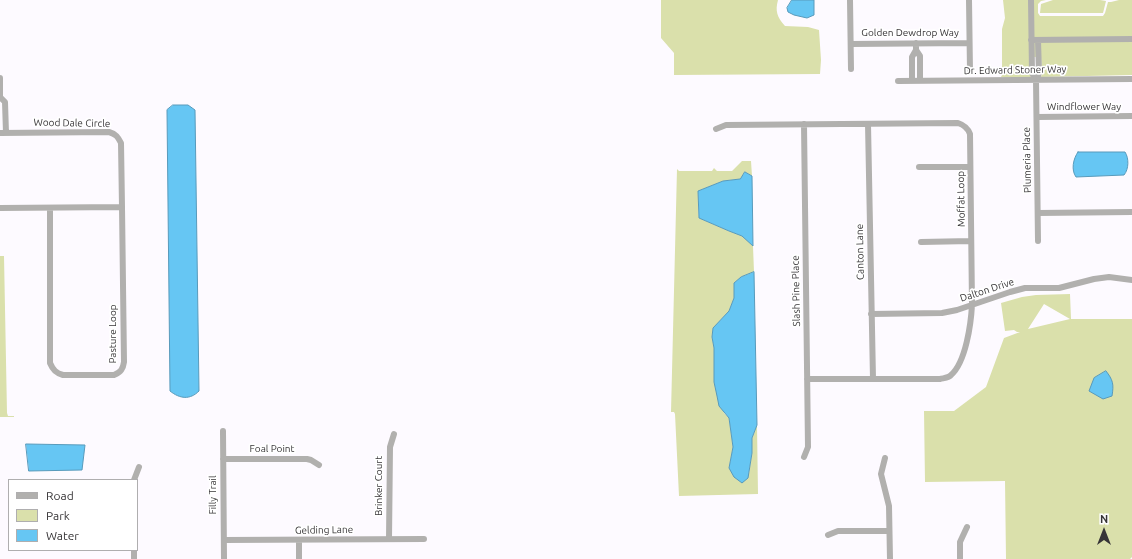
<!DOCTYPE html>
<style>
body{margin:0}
#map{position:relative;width:1132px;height:559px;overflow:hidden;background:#fdfaff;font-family:Ubuntu,sans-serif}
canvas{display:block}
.legend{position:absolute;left:8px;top:479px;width:130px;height:72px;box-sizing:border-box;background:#fff;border:1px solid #afaeaf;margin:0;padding:5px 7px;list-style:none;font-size:12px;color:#373537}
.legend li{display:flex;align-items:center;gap:8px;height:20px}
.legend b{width:20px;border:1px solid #afaeaf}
.north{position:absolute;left:1084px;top:511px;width:40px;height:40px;-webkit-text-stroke:3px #fff;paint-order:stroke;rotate:0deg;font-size:11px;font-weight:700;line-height:16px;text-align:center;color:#373537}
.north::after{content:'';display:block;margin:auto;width:14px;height:18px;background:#373537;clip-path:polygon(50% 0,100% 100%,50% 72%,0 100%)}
</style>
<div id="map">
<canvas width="1132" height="559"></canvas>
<ul class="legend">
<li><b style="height:5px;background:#b1b0ae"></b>Road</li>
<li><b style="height:11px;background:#dae0ab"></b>Park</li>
<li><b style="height:11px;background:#66c6f3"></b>Water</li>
</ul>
<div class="north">N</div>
</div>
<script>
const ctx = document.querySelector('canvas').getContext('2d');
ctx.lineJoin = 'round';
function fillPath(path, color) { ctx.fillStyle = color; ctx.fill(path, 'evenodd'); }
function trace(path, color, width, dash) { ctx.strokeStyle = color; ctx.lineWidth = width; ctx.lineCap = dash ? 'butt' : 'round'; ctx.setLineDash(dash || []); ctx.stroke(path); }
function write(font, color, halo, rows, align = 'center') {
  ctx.font = font + ' Ubuntu,sans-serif'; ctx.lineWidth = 3.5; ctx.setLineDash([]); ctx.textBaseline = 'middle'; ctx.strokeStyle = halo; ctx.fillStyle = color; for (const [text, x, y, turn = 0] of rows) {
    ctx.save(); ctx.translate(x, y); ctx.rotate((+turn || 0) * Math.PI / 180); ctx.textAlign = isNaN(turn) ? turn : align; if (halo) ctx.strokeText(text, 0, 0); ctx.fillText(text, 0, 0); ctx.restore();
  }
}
fillPath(new Path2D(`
 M661 0H778C775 11 777 17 785 26L808 27 819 30 821 60 820 74 674 75V53L661 38Z
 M1003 0H1046L1041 1 1038 4V13L1040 16H1103L1105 13 1108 2H1111L1119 0H1132V75L1041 77 1042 73 1041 57H1029V73L1031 77H994H1001L1002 75V29L1005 18Z
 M1053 0H1100L1106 1 1103 13H1040L1041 4Z
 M742 161H751L752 176 745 172 740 179 723 181 698 191V207L699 218 729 231 743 236 753 246 754 272 741 277 734 283V298L729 311 713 328 712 337 714 348V382L724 413 729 418 733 447 729 468 749 473 752 453V438L757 425 758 494 679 496 675 414 674 412H671L677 169 679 171H712L714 168 717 171H732Z
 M0 256H4L7 413 8 416H14V417H0Z
 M1070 294 1071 319H1132V557L1130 559H1006L1005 481 925 482 924 411H954L986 387 1004 338 1020 332H1017L1014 330 1005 331 1001 303 1022 297 1036 295ZM1044 304 1070 319 1028 329Z`), '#dae0ab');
const water = new Path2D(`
 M792 0H814V15L807 18 794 15 788 12 787 8Z
 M173 105H188L195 110 199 391C190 400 180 399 170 391L167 110Z
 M1078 152H1125C1129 158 1129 169 1124 175L1076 177C1071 170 1073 159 1078 152Z
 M745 172 752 176 753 246 742 236 729 231 699 218 698 191 723 181 740 179Z
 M754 272 757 425 752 438V453L748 478 742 483 734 477 729 468 733 447 729 418 719 406 717 396 714 382V348L712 337 713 328 729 311 734 298V283L741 277Z
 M1106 371C1113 380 1114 384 1112 396L1103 399 1089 391 1094 378Z
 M26 444 85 445 82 470 29 471Z`);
fillPath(water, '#66c6f3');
trace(water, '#589abb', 1);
trace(new Path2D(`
 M850 0 851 69
 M969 0 970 71
 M1031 0 1032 73 1036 80
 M1031 40 1132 39
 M851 44 969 43
 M916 50 920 56V81
 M0 78V97
 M898 81 1132 79
 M912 81V57L916 50V43
 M0 97 5 102 6 133
 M1037 117 1132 116
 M804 124 808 447 804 457
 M868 124 873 379
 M716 129 726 125 958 123C964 125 968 128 970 134L972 305C971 323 966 362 951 375 949 378 944 378 940 379H807
 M0 133 109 132C116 134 118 137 121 143L122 207 0 208
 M919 167H970
 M50 208V363C53 370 56 373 63 375H114C121 372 123 369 124 362L122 207
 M1038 213 1132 212
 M1038 241 1036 80 1039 73 1038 40
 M921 242 971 241
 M871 314 942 313 957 310 1010 292 1025 288H1059L1094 279 1109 277 1132 280
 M223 431 224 559
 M885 458 881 474 889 506 890 559
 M223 459H307L311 460 319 465
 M134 480 139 467
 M828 535 838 531H889
 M389 539 390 447 394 434
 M224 540 424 539
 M299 540V559
 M134 550V559
 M960 559V542L967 527`), '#b1b0ae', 6);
write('10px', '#373537', '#fff', [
 ["Golden Dewdrop Way",910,33],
 ["Dr. Edward Stoner Way",1015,70,-1],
 ["Windflower Way",1084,107],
 ["Wood Dale Circle",72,123,1],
 ["Plumeria Place",1027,160,-91],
 ["Moffat Loop",961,199,-91],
 ["Canton Lane",860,252,-91],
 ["Dalton Drive",987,290,-18],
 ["Slash Pine Place",796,291,-91],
 ["Pasture Loop",113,334,-90],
 ["Foal Point",272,449],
 ["Brinker Court",379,486,-90],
 ["Filly Trail",213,495,-90],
 ["Gelding Lane",324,530,-1]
]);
</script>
